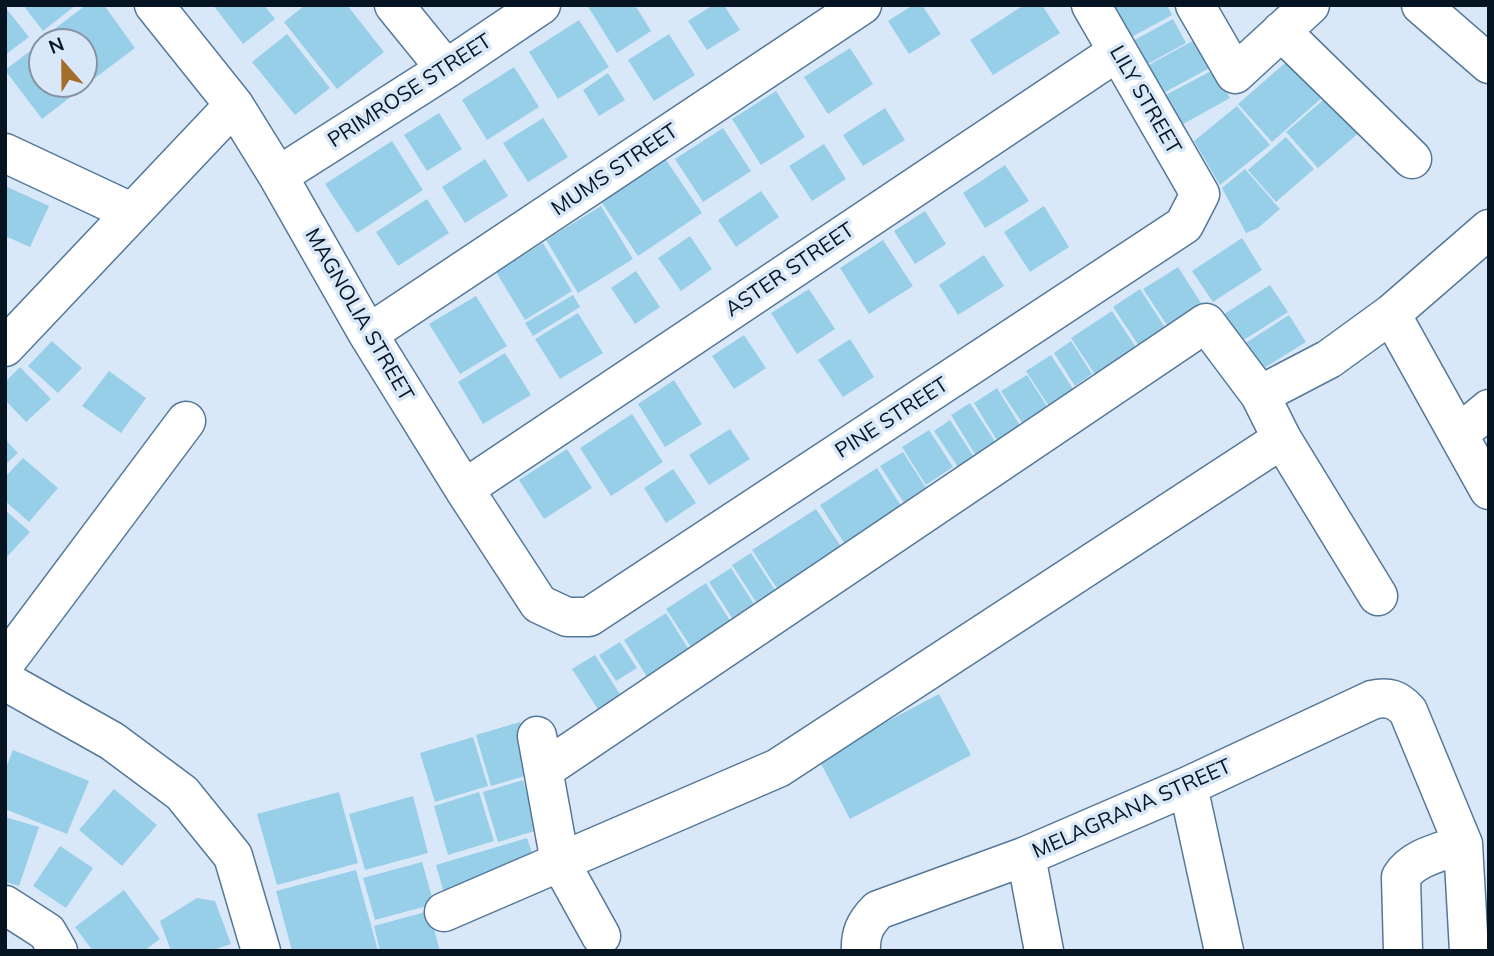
<!DOCTYPE html>
<style>
body{margin:0}
#map{position:relative;width:1494px;height:956px;overflow:hidden;background:#d9e8f8;font-family:Mulish,sans-serif}
canvas{display:block}
.frame{position:absolute;inset:0;border:7px solid #061421;pointer-events:none}
.north{position:absolute;left:28px;top:28px;width:70px;height:70px;box-sizing:border-box;background:#d9e8f8;border:2px solid #8593a2;border-radius:50%;rotate:339deg;font-size:19px;font-weight:700;line-height:28px;text-align:center;color:#061421}
.north::after{content:'';display:block;margin:auto;width:24px;height:32px;background:#a56d2a;clip-path:polygon(50% 0,100% 100%,50% 72%,0 100%)}
</style>
<div id="map">
<canvas width="1494" height="956"></canvas>
<div class="frame"></div>
<div class="north">N</div>
</div>
<script>
const ctx = document.querySelector('canvas').getContext('2d');
ctx.lineJoin = 'round';
function fillPath(path, color) { ctx.fillStyle = color; ctx.fill(path, 'evenodd'); }
function trace(path, color, width, dash) { ctx.strokeStyle = color; ctx.lineWidth = width; ctx.lineCap = dash ? 'butt' : 'round'; ctx.setLineDash(dash || []); ctx.stroke(path); }
function write(font, color, halo, rows, align = 'center') {
  ctx.font = font + ' Mulish,sans-serif'; ctx.lineWidth = 7; ctx.setLineDash([]); ctx.textBaseline = 'middle'; ctx.strokeStyle = halo; ctx.fillStyle = color; for (const [text, x, y, turn = 0] of rows) {
    ctx.save(); ctx.translate(x, y); ctx.rotate((+turn || 0) * Math.PI / 180); ctx.textAlign = isNaN(turn) ? turn : align; if (halo) ctx.strokeText(text, 0, 0); ctx.fillText(text, 0, 0); ctx.restore();
  }
}
fillPath(new Path2D(`
 M23 5H76L43 31Z
 M86 5H104L135 48 79 90 75 84H84V42H43L41 39Z
 M213 5H264L275 19 243 44Z
 M305 5H347L384 52 337 89 284 22Z
 M587 5H635L651 31 617 53Z
 M713 5H724L740 30 707 50 688 21Z
 M913 5H922L941 34 909 54 888 21Z
 M1024 5H1042L1060 33 993 75 970 40Z
 M1116 5H1167L1172 15 1126 40 1109 9Z
 M5 7 29 37 5 55Z
 M1173 19 1186 43 1144 66 1131 42Z
 M579 20 609 67 558 99 529 52Z
 M287 34 330 88 295 115 252 62Z
 M669 34 695 75 654 101 628 60Z
 M1198 38 1213 66 1160 95 1145 67Z
 M39 44 42 48V84H69L76 93 42 119 5 70Z
 M850 48 873 84 828 114 804 77Z
 M1292 57 1325 95 1272 142 1238 104Z
 M514 67 539 107 487 140 462 100Z
 M1215 69 1230 98 1176 128 1160 98Z
 M608 73 625 100 599 116 583 90Z
 M776 91 805 137 761 165 732 119Z
 M1329 95 1361 131 1318 168 1286 132Z
 M1237 106 1270 145 1220 185 1194 141Z
 M885 108 905 140 863 166 843 135Z
 M439 113 462 149 427 171 404 135Z
 M543 118 568 157 528 182 503 143Z
 M723 128 751 171 703 202 675 159Z
 M1286 137 1314 169 1276 202 1248 170Z
 M392 141 423 190 357 233 325 184Z
 M824 144 846 179 812 201 789 166Z
 M662 154 702 213 638 256 598 197Z
 M485 159 508 196 465 223 442 187Z
 M1005 165 1029 201 985 228 963 193Z
 M1245 169 1280 209 1258 228 1246 233 1222 188Z
 M5 186 49 206 30 247 5 236Z
 M761 191 779 217 736 247 718 220Z
 M427 199 449 233 398 266 376 232Z
 M601 206 633 259 578 293 546 240Z
 M1044 206 1069 247 1030 272 1004 232Z
 M925 211 946 244 915 264 894 231Z
 M690 236 712 269 681 291 658 258Z
 M1242 238 1262 270 1213 302 1192 271Z
 M883 240 913 286 869 314 840 268Z
 M543 243 572 291 525 320 496 272Z
 M984 255 1004 286 958 315 939 285Z
 M1178 267 1205 309 1171 331 1143 289Z
 M636 271 660 307 635 324 611 288Z
 M1270 285 1288 312 1239 343 1221 316Z
 M809 289 835 329 797 354 771 313Z
 M1140 289 1170 335 1143 352 1113 307Z
 M573 295 580 307 533 336 525 323Z
 M476 296 507 346 460 374 429 324Z
 M1112 311 1137 349 1096 376 1071 338Z
 M578 313 603 353 560 379 535 339Z
 M1289 315 1306 342 1261 370 1244 344Z
 M744 335 766 368 734 389 712 356Z
 M850 339 874 377 843 397 818 360Z
 M52 341 82 368 58 393 28 366Z
 M1071 341 1092 374 1075 386 1054 353Z
 M505 353 531 395 483 424 458 382Z
 M1051 355 1077 395 1052 411 1026 371Z
 M20 367 51 399 26 422 5 400V382Z
 M109 371 146 398 121 433 82 406Z
 M1027 375 1048 408 1023 424 1001 391Z
 M674 380 702 424 665 447 638 404Z
 M997 388 1024 432 1001 447 974 403Z
 M970 403 998 446 978 459 951 415Z
 M632 414 663 462 611 496 580 448Z
 M950 420 974 457 958 467 934 431Z
 M730 429 750 459 709 485 689 455Z
 M929 430 953 467 926 485 902 447Z
 M5 439 18 453 5 465Z
 M567 449 592 488 544 519 519 480Z
 M903 452 928 491 906 506 880 466Z
 M23 458 58 488 29 522 5 501V477Z
 M877 468 903 509 846 546 820 505Z
 M673 469 696 503 666 523 644 488Z
 M816 509 844 551 780 593 752 550Z
 M5 510 30 532 5 559Z
 M751 553 775 590 756 602 732 565Z
 M731 568 756 607 734 621 709 582Z
 M706 583 731 622 691 647 666 609Z
 M666 613 691 653 649 680 624 640Z
 M620 642 637 668 616 681 599 655Z
 M595 655 623 699 601 714 572 669Z
 M939 694 971 755 850 819 818 758Z
 M520 722 535 773 491 786 476 735Z
 M473 737 488 786 435 802 420 753Z
 M13 750 89 781 67 834 5 809V770Z
 M523 780 538 830 498 842 483 792Z
 M114 789 157 825 122 866 79 830Z
 M339 792 358 863 277 885 257 814Z
 M479 792 494 841 448 855 434 806Z
 M413 796 428 853 365 870 349 814Z
 M5 817 39 827 19 886 5 882Z
 M527 838 532 853 517 869 446 900 436 865Z
 M60 846 93 868 66 908 33 886Z
 M422 862 434 904 375 920 363 878Z
 M356 870 378 951H292L276 891Z
 M124 890 160 939 144 951H93L75 927Z
 M197 898 215 901 231 944 210 951H171L160 921Z
 M429 911 440 951H380L374 926Z`), '#98cfe8');
const minor = new Path2D(`
 M154 5 234 105 278 176 368 334 464 489 539 604 567 617H589L1184 225 1200 194 1091 5
 M394 5 446 69
 M1195 5 1235 74 1310 5
 M1421 5 1489 64
 M1281 31 1412 159
 M5 153 131 212
 M278 176 446 69 541 5
 M1391 314 1489 490
 M368 334 862 5
 M5 347 234 105
 M1260 395 1329 359 1391 314 1489 229
 M1459 434 1489 409
 M464 489 1117 52
 M5 663 186 421
 M5 681 112 741 182 793 233 856 261 951
 M537 736 560 862 601 936
 M545 769 1206 323 1260 395 1282 439 1378 596
 M1188 786 1224 951
 M1026 856 1044 951
 M5 905 47 932 58 951
 M444 912 778 768 1282 439
 M861 951C860 934 865 923 878 910L1026 856 1188 786 1372 700C1388 696 1397 699 1408 711L1463 844 1469 951
 M1403 951 1401 877C1413 857 1442 852 1463 844`);
trace(minor, '#54789a', 41);
trace(minor, '#fff', 38);
write('21px', '#061421', '#d9e8f8', [
 ["PRIMROSE STREET",410,91,-33],
 ["LILY STREET",1145,100,60],
 ["MUMS STREET",615,170,-34],
 ["ASTER STREET",790,270,-34],
 ["MAGNOLIA STREET",359,315,60],
 ["PINE STREET",892,418,-33],
 ["MELAGRANA STREET",1132,809,-24]
]);
</script>
